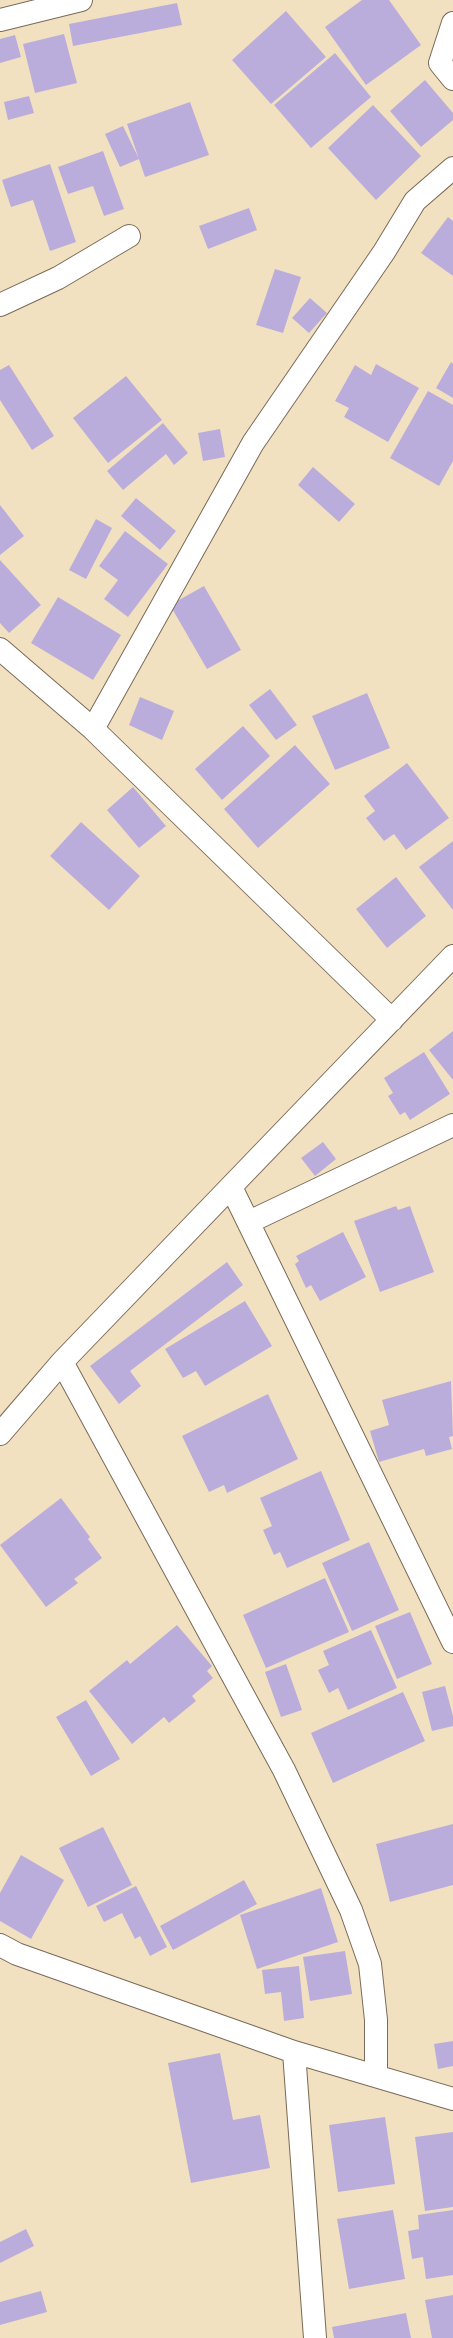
<!DOCTYPE html>
<style>
body{margin:0}
canvas{display:block;background:#f1e1c1}
</style>
<canvas width="453" height="2338"></canvas>
<script>
const ctx = document.querySelector('canvas').getContext('2d');
ctx.lineJoin = 'round';
function fillPath(path, color) { ctx.fillStyle = color; ctx.fill(path, 'evenodd'); }
function trace(path, color, width, dash) { ctx.strokeStyle = color; ctx.lineWidth = width; ctx.lineCap = dash ? 'butt' : 'round'; ctx.setLineDash(dash || []); ctx.stroke(path); }
fillPath(new Path2D(`
 M362 0H389L421 45 366 85 325 27Z
 M177 3 182 25 73 46 69 24Z
 M286 11 326 57 271 104 232 60Z
 M64 34 77 83 35 93 23 44Z
 M15 35 21 57 0 63V39Z
 M335 53 371 97 311 148 274 105Z
 M425 80 453 113V120L421 147 390 111Z
 M29 96 34 113 8 120 4 102Z
 M190 102 209 155 145 177 127 124Z
 M373 105 421 156 376 200 328 148Z
 M123 126 139 159 120 167 105 134Z
 M103 151 124 209 104 216 93 186 68 194 58 167Z
 M50 164 76 242 50 251 33 200 11 207 2 180Z
 M249 208 257 230 208 249 199 226Z
 M448 217 453 221V276L421 253Z
 M275 269 301 277 283 333 256 325Z
 M310 298 327 313 309 333 292 318Z
 M451 362 453 364V398L436 388Z
 M376 364 419 388 388 442 344 417 349 408 335 401 355 365 371 375Z
 M9 365 54 436 32 450 0 400V370Z
 M126 376 162 420 108 463 73 418Z
 M428 391 453 405V461L439 486 390 458Z
 M163 423 188 453 174 465 166 454 123 490 107 471Z
 M220 429 225 457 203 461 198 433Z
 M313 467 355 504 339 522 298 485Z
 M136 498 176 531 160 550 121 516Z
 M0 505 24 536 0 555Z
 M96 519 112 528 86 579 69 570Z
 M125 531 168 564 128 617 104 599 118 580 99 566Z
 M0 560 41 605 9 633 0 623Z
 M204 586 241 650 207 669 170 605Z
 M58 597 121 635 93 680 31 643Z
 M270 689 297 725 276 740 249 705Z
 M367 693 390 748 335 770 312 716Z
 M140 697 174 711 162 740 129 725Z
 M243 726 270 756 222 800 195 769Z
 M295 745 330 784 258 848 224 809Z
 M407 763 449 818 406 850 394 834 384 841 366 818 375 811 364 796Z
 M133 787 166 826 139 848 107 810Z
 M81 822 140 876 109 910 50 856Z
 M453 841V910L419 867Z
 M396 877 426 916 387 948 356 909Z
 M453 1031V1080L429 1050Z
 M424 1052 450 1094 410 1120 405 1112 400 1115 388 1096 393 1093 384 1078Z
 M323 1142 336 1159 315 1176 301 1158Z
 M396 1206 398 1210 410 1206 434 1272 380 1292 354 1221Z
 M343 1232 366 1277 320 1301 311 1285 306 1288 295 1264 299 1261 296 1256Z
 M227 1262 243 1285 130 1371 141 1386 119 1404 90 1366Z
 M245 1301 272 1346 205 1386 196 1371 183 1378 165 1349Z
 M451 1381 453 1436 449 1437 452 1449 426 1456 424 1449 379 1462 370 1431 389 1425 382 1400Z
 M268 1394 298 1459 227 1493 224 1485 209 1492 182 1436Z
 M321 1471 350 1540 287 1568 280 1552 274 1555 263 1530 272 1526 260 1498Z
 M61 1498 90 1537 88 1539 102 1558 74 1579 78 1583 46 1607 0 1545Z
 M369 1542 399 1610 352 1631 322 1563Z
 M325 1578 349 1632 266 1668 243 1615Z
 M410 1612 432 1664 397 1679 375 1626Z
 M177 1625 212 1666 207 1671 213 1678 192 1696 196 1701 169 1723 164 1717 132 1744 89 1691 127 1660 130 1664Z
 M371 1630 397 1688 348 1710 338 1688 329 1693 318 1670 329 1665 323 1651Z
 M286 1664 302 1710 281 1717 265 1672Z
 M445 1686 453 1716V1726L432 1731 422 1692Z
 M403 1692 425 1741 333 1783 311 1733Z
 M86 1700 120 1759 91 1776 56 1717Z
 M453 1824V1885L390 1902 376 1844Z
 M103 1827 132 1885 88 1907 59 1848Z
 M21 1855 64 1880 31 1939 0 1921V1893Z
 M244 1880 257 1904 173 1950 160 1926Z
 M136 1886 167 1947 150 1956 140 1936 135 1939 122 1913 104 1922 96 1906Z
 M321 1888 338 1942 257 1969 240 1915Z
 M345 1951 352 1994 310 2001 303 1957Z
 M299 1966 304 2018 284 2021 281 1992 265 1994 262 1970Z
 M453 2041V2066L438 2069 434 2044Z
 M220 2053 233 2120 260 2115 270 2168 191 2183 168 2063Z
 M385 2117 395 2184 338 2192 329 2125Z
 M453 2132V2207L425 2211 415 2137Z
 M393 2210 405 2279 349 2289 337 2219Z
 M453 2210V2275L426 2279 423 2257 412 2259 408 2231 419 2229 418 2215Z
 M26 2229 34 2246 0 2263V2242Z
 M41 2291 47 2312 0 2325V2302Z
 M453 2295V2338H432L425 2300Z
 M406 2313 411 2338H334L332 2327Z`), '#bbaddb');
const minor = new Path2D(`
 M0 20 81 0
 M453 23 440 63 453 79
 M0 305 58 278 129 236
 M0 649 93 729 392 1020
 M93 729 253 443 384 252 415 201 453 168
 M231 1187 453 1642
 M249 1222 453 1125
 M62 1362 284 1770 351 1910 370 1964 376 2020V2076
 M0 1434 62 1362 453 956
 M0 1945 17 1954 294 2052 453 2099
 M294 2052 315 2338`);
trace(minor, '#7b6a57', 24);
trace(minor, '#fff', 22);
</script>
